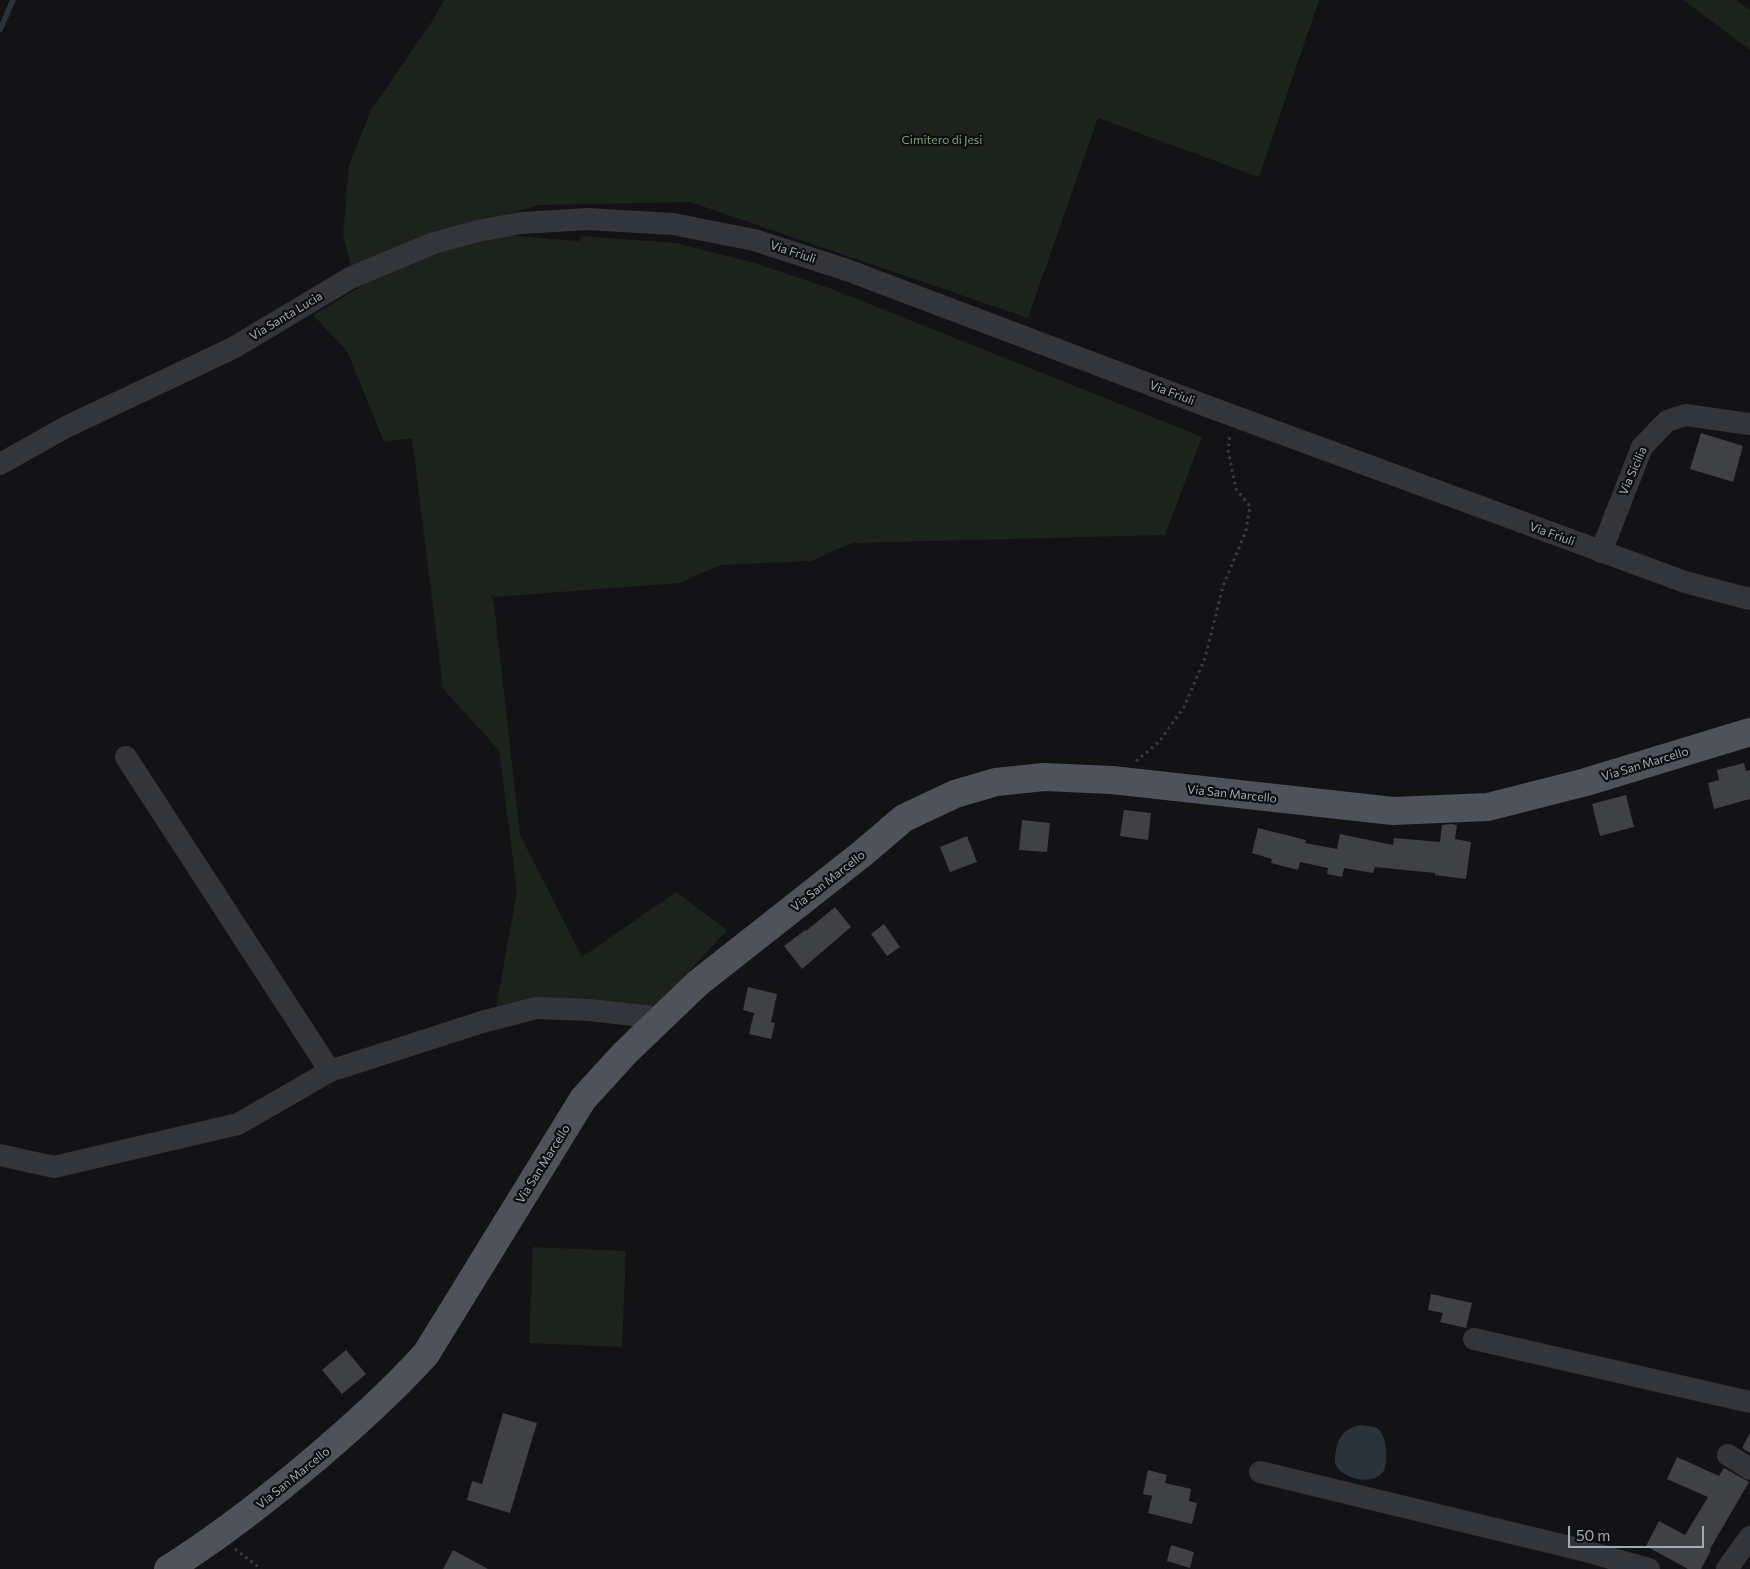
<!DOCTYPE html>
<style>
body{margin:0}
#map{position:relative;width:1750px;height:1569px;overflow:hidden;background:#131315;font-family:Commissioner,sans-serif}
canvas{display:block}
.scale{position:absolute;left:1568px;top:1526px;width:136px;height:22px;box-sizing:border-box;border:2px solid #a4abb6;border-top:0;padding-left:6px;font-size:15px;line-height:18px;white-space:nowrap;color:#a4abb6;-webkit-text-stroke:4px #0e0e10;paint-order:stroke}
</style>
<div id="map">
<canvas width="1750" height="1569"></canvas>
<div class="scale">50 m</div>
</div>
<script>
const ctx = document.querySelector('canvas').getContext('2d');
ctx.lineJoin = 'round';
function fillPath(path, color) { ctx.fillStyle = color; ctx.fill(path, 'evenodd'); }
function trace(path, color, width, dash) { ctx.strokeStyle = color; ctx.lineWidth = width; ctx.lineCap = dash ? 'butt' : 'round'; ctx.setLineDash(dash || []); ctx.stroke(path); }
function write(font, color, halo, rows, align = 'center') {
  ctx.font = font + ' Commissioner,sans-serif'; ctx.lineWidth = 4.5; ctx.setLineDash([]); ctx.textBaseline = 'middle'; ctx.strokeStyle = halo; ctx.fillStyle = color; for (const [text, x, y, turn = 0] of rows) {
    ctx.save(); ctx.translate(x, y); ctx.rotate((+turn || 0) * Math.PI / 180); ctx.textAlign = isNaN(turn) ? turn : align; if (halo) ctx.strokeText(text, 0, 0); ctx.fillText(text, 0, 0); ctx.restore();
  }
}
fillPath(new Path2D(`
 M444 0H1319L1259 177 1098 118 1028 318 690 202 538 205 436 237 352 272 343 234 349 165 371 110 433 20Z
 M1683 0H1736L1750 10V50Z
 M502 235 579 241 581 236 676 243 758 264 829 288 1202 437 1165 535 852 543 811 561 720 565 680 583 494 597 491 594 494 604 520 835 582 957 676 892 727 930 652 1012 496 1008 517 891 499 750 443 689 412 438 384 442 347 351 313 315 400 263Z
 M533 1247 626 1251 622 1347 529 1343Z`), '#1b231c');
fillPath(new Path2D(`
 M1362 1425C1366 1426 1373 1426 1377 1428 1387 1434 1389 1463 1383 1472 1374 1484 1353 1480 1343 1473 1340 1471 1337 1467 1335 1464 1335 1444 1339 1428 1362 1425Z`), '#293339');
trace(new Path2D(`
 M0 30 13 0`), '#293339', 5.5);
fillPath(new Path2D(`
 M1701 433 1743 446 1733 482 1690 469Z
 M1744 763 1746 771 1750 770V799L1714 809 1708 783 1719 780 1717 770Z
 M1626 795 1634 827 1600 836 1592 804Z
 M1124 810 1151 813 1148 840 1120 836Z
 M1022 820 1050 823 1047 852 1019 850Z
 M1451 824 1457 825 1455 839 1471 842 1466 879 1435 875V873L1375 867 1373 873 1344 868 1342 877 1327 874 1328 868 1300 862 1298 870 1271 863 1272 859 1252 853 1258 828 1306 840 1305 843 1337 849 1340 834 1393 845 1394 838 1440 842 1442 825Z
 M967 836 977 862 950 872 940 847Z
 M835 907 851 927 802 969 784 946 805 930 806 931Z
 M884 924 900 947 887 956 871 934Z
 M748 987 777 994 771 1022 775 1023 771 1039 749 1034 754 1013 743 1010Z
 M1431 1294 1472 1303 1466 1328 1440 1322 1443 1313 1428 1310Z
 M346 1350 366 1374 342 1394 322 1370Z
 M503 1413 537 1423 510 1513 467 1500 472 1481 482 1484Z
 M1750 1433V1453L1742 1448Z
 M1677 1457 1719 1476 1724 1468 1749 1482 1710 1549 1711 1550 1701 1569H1688L1646 1546 1659 1521 1685 1535 1708 1497 1667 1479Z
 M1148 1470 1167 1475 1165 1483 1191 1489 1189 1501 1197 1503 1192 1524 1148 1513 1152 1496 1143 1494Z
 M1171 1545 1194 1552 1190 1568 1167 1561Z
 M453 1550 488 1569H443Z`), '#3f4145');
trace(new Path2D(`
 M1136 761 1159 742 1184 707 1205 658 1223 586 1246 531 1250 506 1236 489 1228 450 1230 434
 M235 1549 261 1569`), '#3a3c41', 3, [2.5, 4]);
trace(new Path2D(`
 M0 464 66 427 233 348 350 278 434 243 478 231 521 223 588 219 673 224 754 240 847 270 1212 408 1685 582 1750 599
 M1601 552 1642 447 1667 421 1686 415 1750 424
 M126 757 330 1071 482 1022 536 1008 589 1010 660 1018
 M0 1155 54 1167 238 1124 330 1071
 M1474 1339 1750 1402
 M1728 1455 1750 1469
 M1260 1472 1582 1550 1649 1569
 M1727 1569 1750 1537`), '#34353a', 22);
trace(new Path2D(`
 M168 1569C214 1540 256 1508 297 1474 343 1436 386 1398 426 1354L583 1099 625 1053 698 983 863 853 904 818 955 794 996 782 1044 777 1112 780 1393 811 1488 807 1586 782 1750 732`), '#505259', 28);
write('12px', '#7aa27a', '#0e0e10', [
 ["Cimitero di Jesi",942,140]
]);
write('12px', '#a4abb6', '#0e0e10', [
 ["Via Friuli",793,252,18],
 ["Via Santa Lucia",286,316,-31],
 ["Via Friuli",1172,393,21],
 ["Via Sicilia",1633,471,-66],
 ["Via Friuli",1552,534,20],
 ["Via San Marcello",1645,764,-17],
 ["Via San Marcello",1232,794,6],
 ["Via San Marcello",828,881,-38],
 ["Via San Marcello",543,1164,-58],
 ["Via San Marcello",293,1478,-39]
]);
</script>
